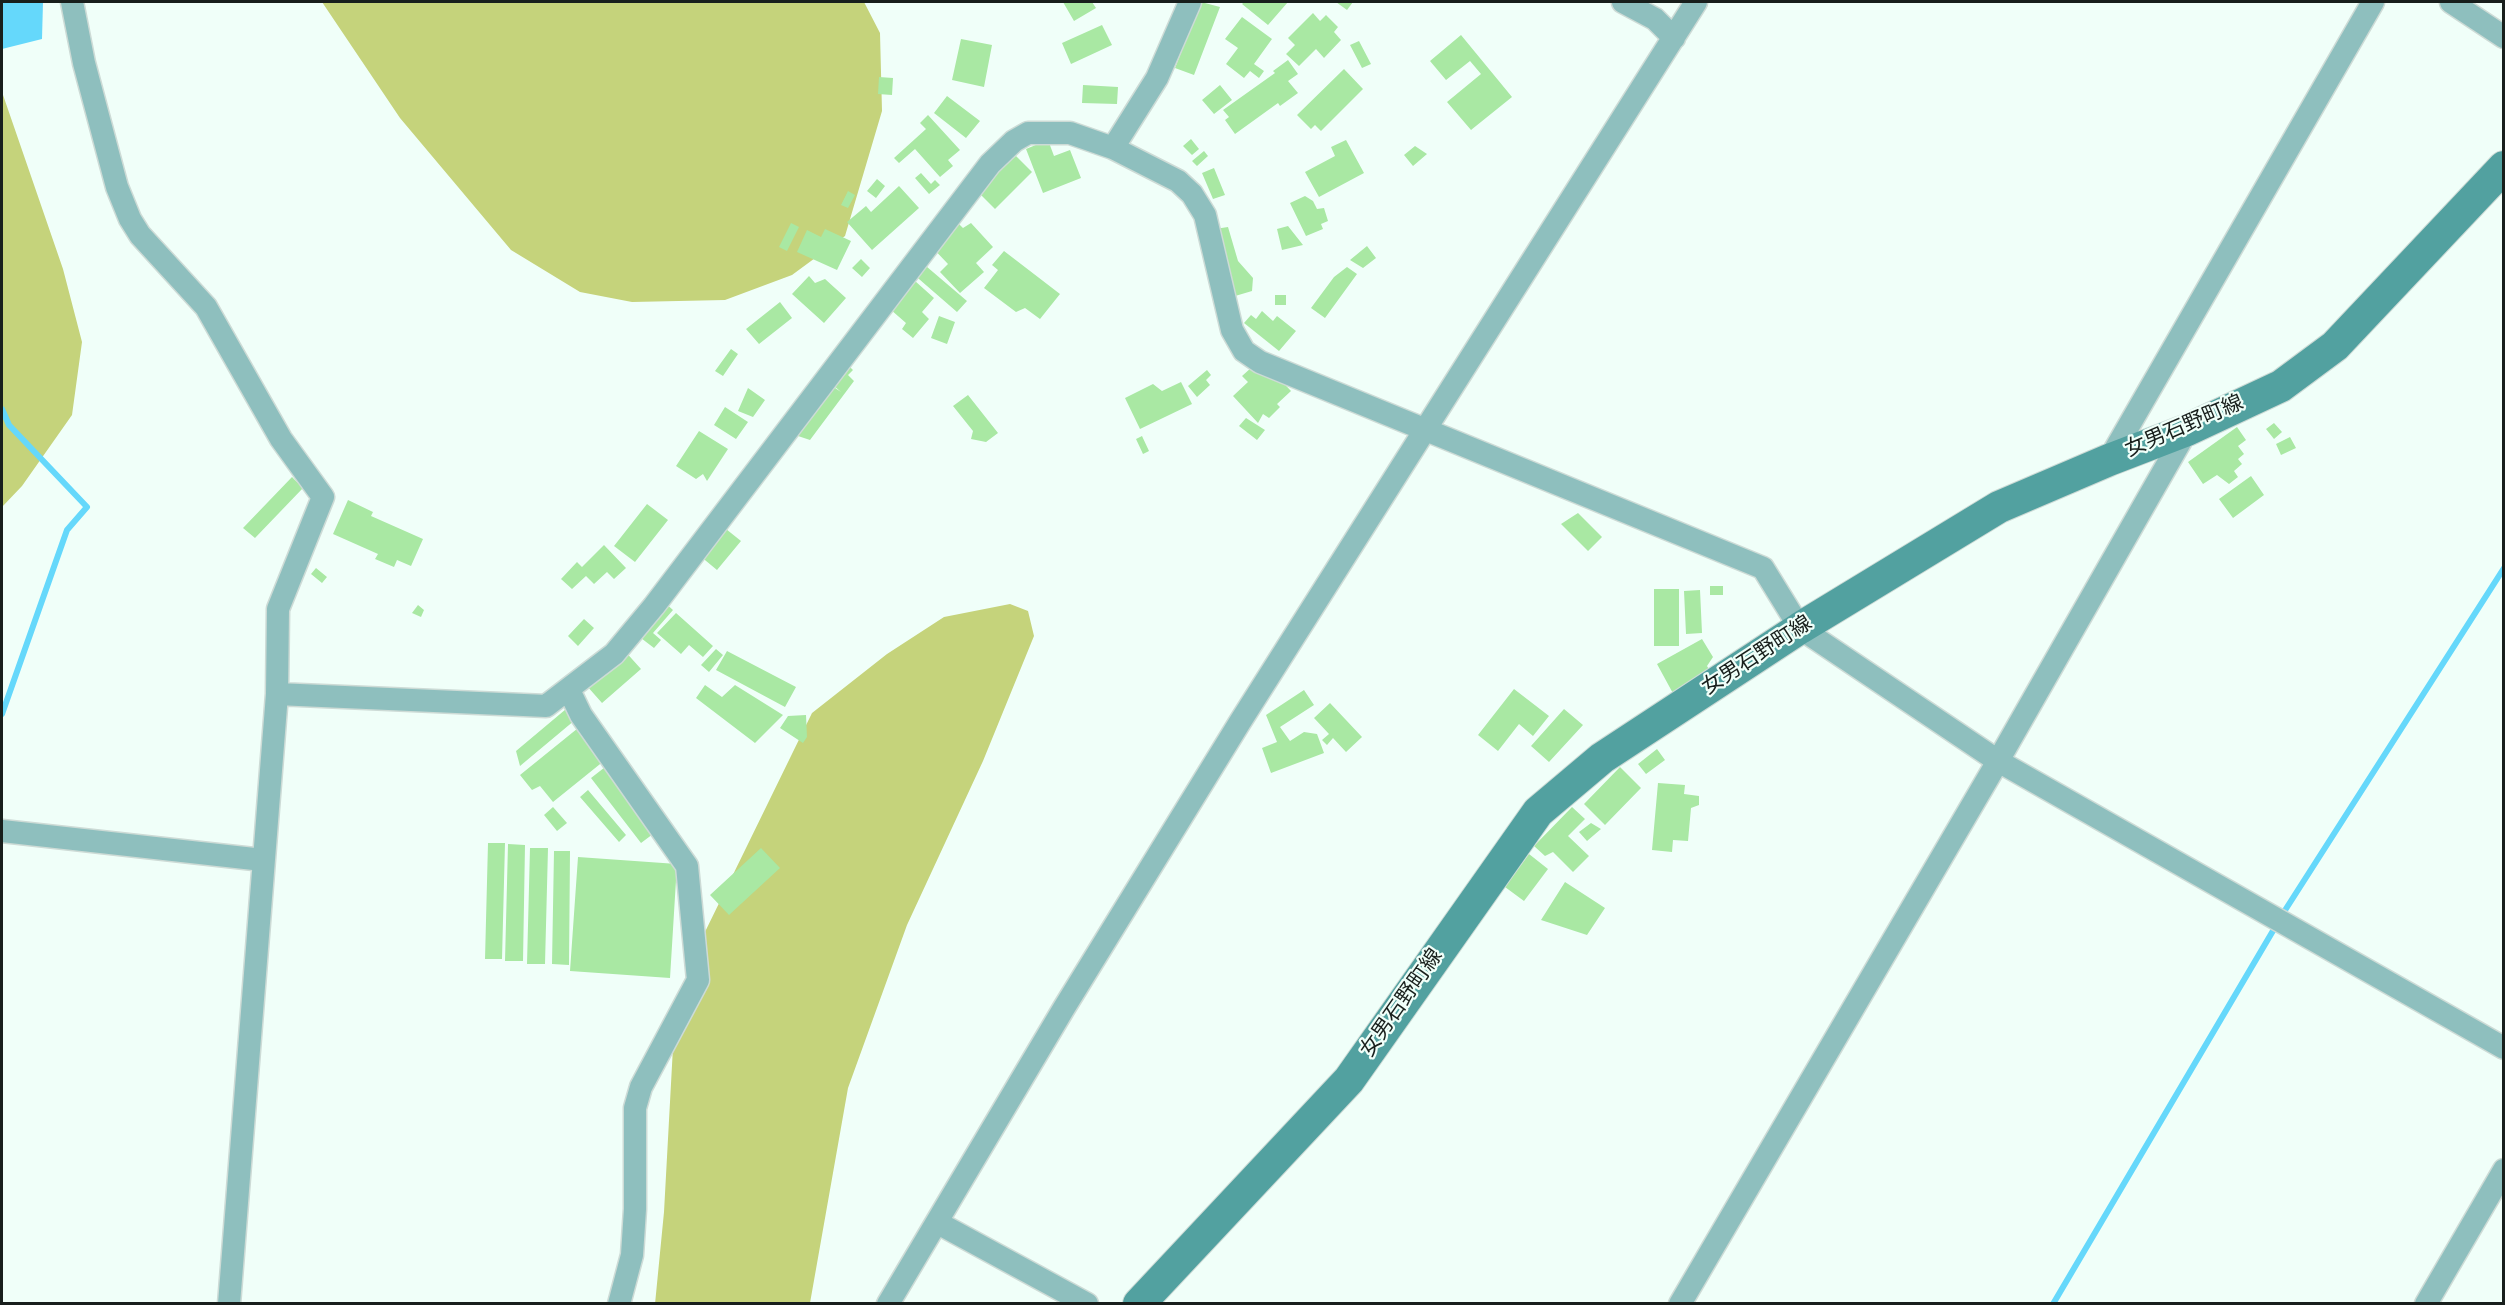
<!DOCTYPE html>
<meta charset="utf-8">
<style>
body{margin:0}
#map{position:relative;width:2505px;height:1305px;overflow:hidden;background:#f0fff9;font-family:Spectral,serif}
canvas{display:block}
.frame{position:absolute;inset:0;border:3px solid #181f1c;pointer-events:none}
</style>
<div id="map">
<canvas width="2505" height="1305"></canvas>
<div class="frame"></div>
</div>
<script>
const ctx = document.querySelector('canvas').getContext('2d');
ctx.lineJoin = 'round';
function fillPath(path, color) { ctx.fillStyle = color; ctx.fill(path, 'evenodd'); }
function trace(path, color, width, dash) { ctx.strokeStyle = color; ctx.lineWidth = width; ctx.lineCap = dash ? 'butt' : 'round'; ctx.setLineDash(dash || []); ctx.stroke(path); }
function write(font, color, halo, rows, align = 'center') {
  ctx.font = font + ' Spectral,"Noto Sans JP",serif'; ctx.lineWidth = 4.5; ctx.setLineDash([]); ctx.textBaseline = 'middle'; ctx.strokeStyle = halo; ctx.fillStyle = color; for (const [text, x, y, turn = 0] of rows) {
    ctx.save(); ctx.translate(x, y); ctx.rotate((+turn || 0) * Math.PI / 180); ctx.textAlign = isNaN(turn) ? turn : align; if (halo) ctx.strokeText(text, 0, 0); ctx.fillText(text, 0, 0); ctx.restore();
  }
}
fillPath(new Path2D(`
 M322 2H864L880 33 882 111 845 236 792 275 725 300 632 302 580 292 511 250 400 118Z
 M2 92 63 269 82 342 72 415 22 486 2 507Z
 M1010 604 1028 611 1034 636 983 761 907 925 848 1088 810 1303 655 1304 664 1212 673 1047 703 936 812 713 887 654 944 617Z`), '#c5d37b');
fillPath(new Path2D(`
 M2 2H43L42 39 2 49Z`), '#65d8fb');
trace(new Path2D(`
 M2 409 9 425 87 507 67 530 2 714
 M2282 915 2504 568
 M2053 1304 2277 924`), '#65d8fb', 6);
fillPath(new Path2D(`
 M1063 2H1092L1096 8 1074 21Z
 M1201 2 1220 7 1194 75 1175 68Z
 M1244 2H1288L1268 25 1242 4Z
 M1336 2H1353L1347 10Z
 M1313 13 1320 21 1326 15 1338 27 1334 32 1341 40 1324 58 1316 49 1299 66 1286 54 1295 45 1288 38Z
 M1242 17 1272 39 1254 64 1264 71 1259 78 1250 71 1244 78 1226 64 1238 48 1225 39Z
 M1102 25 1112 45 1071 64 1062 43Z
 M1461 35 1512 97 1471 130 1447 102 1481 74 1470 61 1446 80 1430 61Z
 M961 39 992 45 984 87 952 80Z
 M1359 41 1371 64 1362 68 1350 45Z
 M1288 60 1298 74 1288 81 1298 93 1280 106 1278 103 1235 134 1225 120 1229 117 1223 110 1275 73 1273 71Z
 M1344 69 1363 89 1321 131 1315 125 1311 129 1297 115Z
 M879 77 893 78 892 95 878 94Z
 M1083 85 1118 87 1117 104 1082 103Z
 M1220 85 1232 100 1214 114 1202 100Z
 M947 96 980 121 966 138 934 113Z
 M928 115 960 150 948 160 953 166 940 177 915 149 899 163 894 158 926 129 920 123Z
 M1191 139 1199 149 1192 155 1183 146Z
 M1048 140 1054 156 1070 150 1081 178 1043 193 1026 149Z
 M1346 140 1364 173 1319 197 1305 172 1335 156 1331 147Z
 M1415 146 1427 154 1413 166 1404 155Z
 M1204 151 1208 156 1197 166 1192 161Z
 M1014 154 1032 172 995 209 977 191Z
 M1214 168 1225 195 1213 199 1202 173Z
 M921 173 931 184 935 180 940 185 929 194 915 178Z
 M877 179 885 186 876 198 867 191Z
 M899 186 919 208 872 250 847 222 866 206 871 212Z
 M848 191 855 195 848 208 841 205Z
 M1305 196 1313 201 1317 209 1324 208 1328 221 1321 224 1323 229 1306 236 1290 203Z
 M953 218 963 228 971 223 993 247 976 263 984 272 960 293 940 272 948 264 927 242Z
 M791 223 799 227 787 251 779 247Z
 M1288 226 1303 245 1282 250 1277 229Z
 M1228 227 1238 261 1253 278 1252 291 1225 299 1215 229Z
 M825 229 851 241 837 270 797 252 807 230 821 237Z
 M1367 246 1376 258 1363 268 1350 260Z
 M1004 251 1060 294 1040 319 1025 308 1016 312 984 288 998 270 992 265Z
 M913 255 967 301 957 312 904 266Z
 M861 259 870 268 862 277 852 268Z
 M1347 267 1357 274 1325 318 1311 308 1334 277Z
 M905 272 934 298 922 312 929 319 913 338 902 329 906 323 875 296 887 282Z
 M809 276 815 283 825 279 846 298 824 323 792 294Z
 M1275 295H1286V305H1275Z
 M780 302 792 318 759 344 746 329Z
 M1262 311 1273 321 1277 316 1296 331 1279 351 1244 323 1251 315 1256 319Z
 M939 316 955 322 947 344 931 338Z
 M731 349 738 354 723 376 715 371Z
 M842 359 853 370 848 375 854 381 810 440 792 434 816 375 841 392 825 378Z
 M1261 359 1291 391 1277 404 1280 407 1269 418 1263 414 1258 423 1233 396 1248 382 1242 376Z
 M1207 370 1211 375 1206 380 1210 385 1197 397 1188 386Z
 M1181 382 1192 404 1140 429 1125 398 1153 384 1162 391Z
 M748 388 765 400 753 417 738 411Z
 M968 395 998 433 986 442 971 439 973 431 953 406Z
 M725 407 748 422 736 439 714 425Z
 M1246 418 1265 430 1257 440 1239 426Z
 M2274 423 2282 432 2274 439 2266 429Z
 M2237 427 2246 440 2238 446 2244 454 2238 459 2242 464 2234 471 2238 477 2229 484 2217 475 2203 484 2188 462Z
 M699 431 728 449 707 481 703 474 696 479 676 466Z
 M1142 436 1149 451 1143 454 1136 439Z
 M2290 437 2296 448 2281 455 2276 444Z
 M2251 476 2264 495 2233 518 2219 499Z
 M292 477 303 488 255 538 243 528Z
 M348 500 373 512 371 516 423 539 411 566 397 560 394 567 375 559 378 554 333 534Z
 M647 504 668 520 635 562 614 546Z
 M1578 513 1602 537 1588 551 1561 524Z
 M711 517 741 541 717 570 688 546Z
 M604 545 626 568 614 579 607 572 594 584 586 576 572 589 561 579 577 562 582 567Z
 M316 568 327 577 322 583 311 574Z
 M1710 586H1723V595H1710Z
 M1654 589H1679V646H1654Z
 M1700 590 1702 633 1686 634 1684 591Z
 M654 593 673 610 653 633 661 640 654 648 637 635 654 615 660 620 653 613Z
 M418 605 424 610 421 617 412 613Z
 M676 613 713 646 703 657 689 645 681 654 657 633Z
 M584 619 594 628 578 646 568 636Z
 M614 639 641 669 602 703 579 677 592 658Z
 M1702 639 1713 657 1707 666 1713 676 1675 697 1657 664Z
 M716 649 723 655 709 672 701 665Z
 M727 651 796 687 785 707 716 670Z
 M705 685 722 697 735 685 783 715 755 743 696 698Z
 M1514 689 1549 716 1533 736 1519 724 1498 751 1478 735Z
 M1304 690 1314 705 1280 727 1290 741 1304 732 1317 734 1324 753 1271 773 1262 748 1277 742 1266 715Z
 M1330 703 1362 737 1346 752 1333 738 1327 745 1322 740 1329 734 1314 718Z
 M572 704 581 715 520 766 516 751Z
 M1564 709 1583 725 1549 762 1531 746Z
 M806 715 807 737 803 743 780 728 788 716Z
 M588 720 615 752 553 802 540 786 532 790 520 775Z
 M1657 749 1665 760 1646 774 1638 764Z
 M618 757 669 822 641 843 591 778Z
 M1620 767 1641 788 1605 825 1584 804Z
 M1658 783 1685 785 1684 794 1699 796V805L1691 808 1688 841 1673 840 1672 852 1652 850Z
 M588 790 626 835 619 842 580 797Z
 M553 807 567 823 557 831 544 815Z
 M1572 807 1585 819 1568 836 1589 856 1573 872 1553 852 1545 856 1534 846Z
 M1591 823 1601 829 1587 841 1579 832Z
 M488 843H505L502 959H485Z
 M508 844 525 845 523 961H505Z
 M530 848H548L545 964H527Z
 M761 848 780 868 729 915 710 895Z
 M554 851H570L569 965 552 964Z
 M1529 854 1548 869 1524 901 1505 887Z
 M578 857 677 864 670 978 570 971Z
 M1565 882 1605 908 1587 935 1541 920Z`), '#a9e8a3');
const minor = new Path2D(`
 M72 2 84 63 117 187 130 219 140 235 206 307 281 439 323 497 278 609 277 694 229 1304
 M1623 2 1655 19 1674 38
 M2451 2 2504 37
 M1113 148 1157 78 1190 2
 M2109 460 2373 2
 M569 690 581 715 687 866 698 980 641 1087 635 1108V1209L632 1255 619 1304
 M277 694 546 706 614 654 654 606 990 164 1014 141 1028 133H1070L1113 148 1178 181 1192 194 1205 215 1232 330 1244 351 1260 362 1763 568 1800 628 1998 761 2504 1048
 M2 831 263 860
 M938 1223 1087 1304
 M888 1304 1064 1008 1240 722 1696 2
 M1680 1304 1998 761 2187 430
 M2426 1304 2504 1170`);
const secondary = new Path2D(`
 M1139 1304 1349 1080 1538 812 1602 758 1800 628 1999 507 2109 460 2187 430 2281 386 2335 346 2504 167`);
trace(minor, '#cddbd6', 25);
trace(secondary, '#cddbd6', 34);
trace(minor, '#8ebfbe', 22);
trace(secondary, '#52a1a0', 32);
write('21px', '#181f1c', '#f0fff9', [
 ["女男石野町線",2185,428,-23],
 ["女男石野町線",1758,657,-33],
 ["女男石野町線",1403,1004,-55]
]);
</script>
